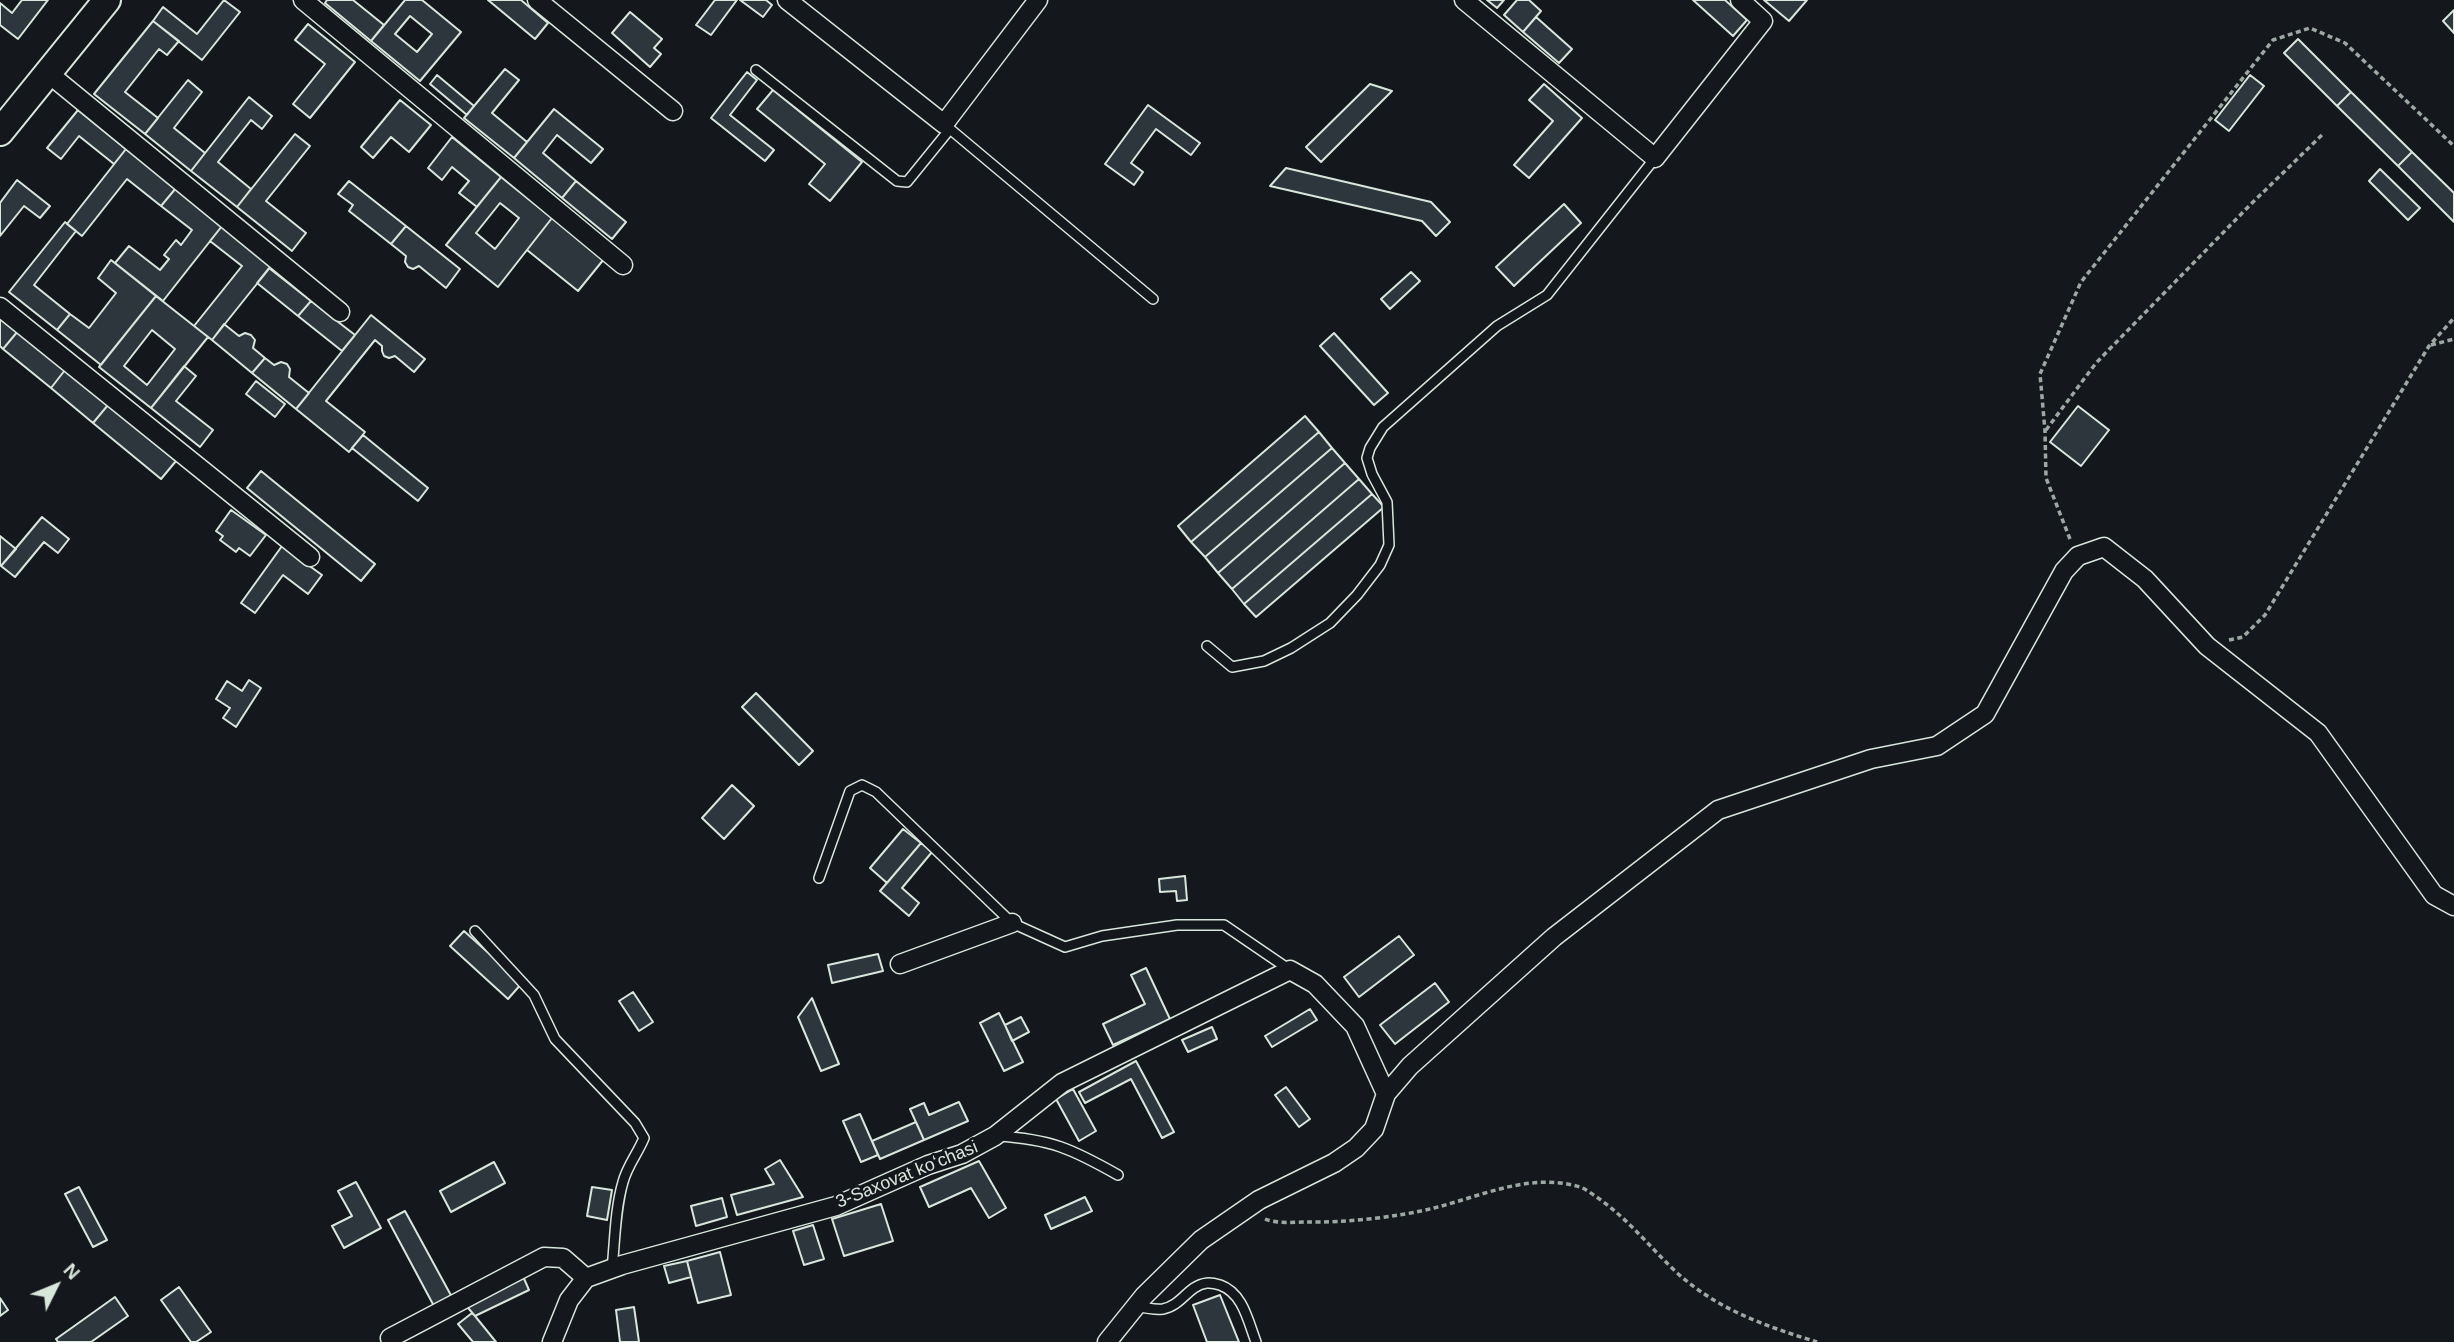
<!DOCTYPE html>
<meta charset="utf-8">
<style>
body{margin:0}
#map{position:relative;width:2454px;height:1342px;overflow:hidden;background:#14181c;font-family:Arial,sans-serif}
canvas{display:block}
.north{position:absolute;left:21px;top:1251px;width:70px;height:70px;-webkit-text-stroke:5px #14181c;paint-order:stroke;rotate:47deg;font-size:19px;font-weight:700;line-height:28px;text-align:center;color:#d8e6dc}
.north::after{content:'';display:block;margin:auto;width:24px;height:32px;background:#d8e6dc;clip-path:polygon(50% 0,100% 100%,50% 72%,0 100%)}
</style>
<div id="map">
<canvas width="2454" height="1342"></canvas>
<div class="north">N</div>
</div>
<script>
const ctx = document.querySelector('canvas').getContext('2d');
ctx.lineJoin = 'round';
function fillPath(path, color) { ctx.fillStyle = color; ctx.fill(path, 'evenodd'); }
function trace(path, color, width, dash) { ctx.strokeStyle = color; ctx.lineWidth = width; ctx.lineCap = dash ? 'butt' : 'round'; ctx.setLineDash(dash || []); ctx.stroke(path); }
function write(font, color, halo, rows, align = 'center') {
  ctx.font = font + ' Arial,sans-serif'; ctx.lineWidth = 5; ctx.setLineDash([]); ctx.textBaseline = 'middle'; ctx.strokeStyle = halo; ctx.fillStyle = color; for (const [text, x, y, turn = 0] of rows) {
    ctx.save(); ctx.translate(x, y); ctx.rotate((+turn || 0) * Math.PI / 180); ctx.textAlign = isNaN(turn) ? turn : align; if (halo) ctx.strokeText(text, 0, 0); ctx.fillText(text, 0, 0); ctx.restore();
  }
}
const building = new Path2D(`
 M22 0H48L18 39 0 25V3L12 13Z
 M224 0 240 12 202 60 153 21 163 7 197 34Z
 M327 0H353L384 25 371 41 325 3Z
 M405 0H422L461 32 420 81 371 41ZM410 16 432 34 417 52 395 34Z
 M488 0H521L548 23 535 39Z
 M715 0H737L711 35 696 25Z
 M740 0H766L772 5 763 17Z
 M1487 0H1504L1497 8Z
 M1517 0H1529L1541 11 1523 32 1504 15Z
 M1693 0H1725L1747 20 1733 36Z
 M1764 0H1807L1789 21Z
 M2454 10V33L2443 21Z
 M630 12 662 39 654 48 661 54 650 67 612 33Z
 M1536 17 1572 49 1559 63 1523 32Z
 M153 21 179 41 167 55 159 49 125 92 158 118 145 134 94 94Z
 M308 24 355 62 310 118 293 104 325 64 295 40Z
 M2298 39 2351 92 2337 106 2284 53Z
 M505 69 519 80 492 113 527 142 514 158 464 118Z
 M747 72 757 80 730 115 774 150 765 161 711 118Z
 M437 75 474 106 467 115 430 84Z
 M2250 75 2264 86 2229 131 2215 120Z
 M188 80 202 92 174 128 205 153 191 171 145 134Z
 M1370 84 1392 91 1321 162 1306 147Z
 M1544 84 1582 118 1529 178 1514 165 1553 121 1529 100Z
 M773 90 862 162 830 201 809 184 825 164 757 109Z
 M2351 92 2412 152 2398 166 2337 106Z
 M249 97 272 116 262 129 251 120 218 162 251 189 237 207 191 171Z
 M400 100 431 125 409 152 391 137 373 158 361 147Z
 M1148 105 1200 143 1191 155 1156 129 1131 163 1143 172 1134 185 1105 164Z
 M554 109 603 149 591 163 557 135 543 153 576 181 562 198 514 158Z
 M78 110 126 149 114 164 79 136 61 159 47 148Z
 M295 134 310 146 266 201 306 233 292 251 237 207Z
 M452 137 501 177 477 207 459 193 469 181 452 167 442 180 428 168Z
 M126 149 176 188 161 206 127 179 82 236 67 224Z
 M2412 152 2454 193V222L2398 166Z
 M1286 168 1431 202 1450 222 1436 236 1422 221 1270 186Z
 M2380 169 2420 208 2408 220 2369 181Z
 M501 177 552 218 498 287 446 245ZM500 203 519 218 495 249 476 233Z
 M17 180 50 206 40 218 24 206 0 236V203Z
 M349 181 406 226 391 244 349 211 353 205 338 194Z
 M576 181 626 222 612 239 562 198Z
 M176 188 222 226 163 301 115 263 129 246 160 270 169 259 164 255 176 240 181 245 192 230 161 206Z
 M1564 204 1581 223 1514 286 1496 267Z
 M552 218 604 259 578 291 527 250Z
 M65 222 76 231 34 285 70 314 57 330 9 292Z
 M222 226 272 265 212 340 194 326 242 266 210 241Z
 M406 226 460 269 446 288 419 266 413 269 408 267 405 262 406 256 391 244Z
 M111 260 156 296 101 365 57 330 70 314 89 328 116 293 98 278Z
 M269 268 311 301 298 316 257 283Z
 M1411 272 1420 281 1390 309 1381 299Z
 M156 296 208 337 151 408 99 367ZM152 330 175 349 147 385 124 366Z
 M311 301 355 335 342 351 298 316Z
 M371 315 425 359 414 372 395 356 389 358 384 356 382 351V346L375 340 326 401 365 432 349 452 296 409Z
 M0 316 18 331 3 349 0 346Z
 M224 324 239 336 245 333 251 335 255 340 253 348 265 358 252 373 212 340Z
 M18 331 65 370 51 388 3 349Z
 M1334 333 1388 393 1374 405 1320 346Z
 M265 358 274 365 281 362 287 364 290 369 289 377 309 393 296 409 252 373Z
 M184 366 196 376 176 401 213 430 200 447 151 408Z
 M65 370 108 405 93 423 51 388Z
 M256 381 285 404 275 417 246 394Z
 M108 405 176 461 161 479 93 423Z
 M2078 406 2109 430 2081 466 2050 442Z
 M1305 416 1319 432 1191 542 1178 526Z
 M1319 432 1332 448 1205 557 1191 542Z
 M363 435 428 488 418 501 352 448Z
 M1332 448 1345 463 1218 573 1205 557Z
 M1345 463 1359 479 1232 589 1218 573Z
 M261 471 375 564 361 581 247 488Z
 M1359 479 1372 494 1244 604 1232 589Z
 M1372 494 1384 507 1256 617 1244 604Z
 M231 510 266 535 250 556 239 548 236 552 220 540 223 536 216 531Z
 M42 517 69 539 58 553 44 542 15 577 1 566Z
 M0 536 16 549 1 566 0 564Z
 M282 546 322 575 308 594 283 575 255 613 241 603Z
 M249 680 261 688 236 727 223 718 230 708 216 699 227 681 242 691Z
 M756 693 813 751 799 765 742 707Z
 M732 785 754 806 724 839 702 818Z
 M903 829 921 843 887 883 870 868Z
 M921 843 932 852 902 888 919 903 909 916 880 891Z
 M1185 876 1187 900 1177 901 1176 891 1160 892 1159 879Z
 M464 931 522 983 508 999 450 946Z
 M1399 936 1414 955 1359 997 1344 977Z
 M878 954 883 971 832 983 828 965Z
 M1146 968 1170 1019 1113 1045 1103 1024 1145 1004 1131 975Z
 M1435 983 1449 1002 1395 1044 1380 1025Z
 M633 992 653 1022 639 1031 619 1001Z
 M812 998 839 1064 821 1071 798 1017Z
 M1310 1009 1317 1020 1272 1047 1265 1036Z
 M999 1013 1023 1062 1004 1071 980 1023Z
 M1021 1017 1029 1032 1012 1041 1005 1025Z
 M1212 1027 1217 1039 1188 1052 1182 1040Z
 M1136 1061 1174 1132 1162 1138 1131 1079 1085 1103 1079 1092Z
 M1286 1087 1310 1119 1299 1127 1275 1095Z
 M1073 1089 1096 1131 1079 1141 1056 1099Z
 M959 1102 968 1121 924 1140 910 1109 924 1103 929 1115Z
 M860 1114 878 1155 861 1162 843 1121Z
 M916 1122 924 1140 880 1159 872 1141Z
 M780 1160 803 1197 737 1215 731 1195 774 1184 765 1169Z
 M979 1161 1006 1208 989 1218 971 1188 929 1207 920 1187Z
 M494 1162 505 1183 451 1212 440 1191Z
 M356 1182 381 1228 344 1248 332 1226 352 1216 338 1191Z
 M79 1187 107 1240 93 1247 65 1194Z
 M592 1187 612 1190 607 1220 587 1216Z
 M1085 1197 1092 1211 1051 1229 1045 1215Z
 M722 1198 727 1217 696 1226 691 1206Z
 M881 1204 893 1241 844 1256 832 1219Z
 M405 1211 453 1299 435 1308 388 1220Z
 M813 1225 824 1259 804 1265 793 1231Z
 M720 1252 731 1295 698 1303 687 1261Z
 M687 1261 691 1277 669 1283 664 1266Z
 M522 1274 529 1290 475 1316 463 1302Z
 M179 1287 211 1332 196 1342H191L161 1300Z
 M1220 1295 1239 1342H1207L1193 1305Z
 M115 1297 128 1316 91 1342H58L56 1339Z
 M0 1298 8 1310 0 1316Z
 M634 1307 639 1342H620L616 1310Z
 M472 1313 475 1316 496 1342H473L458 1324Z`);
fillPath(building, '#2c363c');
trace(building, '#d8e6dc', 2);
const lane = new Path2D(`
 M756 70 897 181 907 182 950 129
 M944 124 1153 299
 M1207 646 1232 667 1264 661 1291 648 1330 623 1357 595 1380 565 1389 545 1387 502 1372 474 1367 458 1370 448 1383 427 1497 326 1547 295 1655 158
 M819 878 850 791 862 785 876 792 1012 923 1065 947 1102 936 1177 925H1224L1290 970
 M475 931 534 995 555 1039 635 1123 644 1138C638 1153 627 1166 623 1182 615 1209 615 1241 612 1269
 M997 1136C1051 1139 1072 1149 1118 1175
 M1136 1306C1145 1308 1154 1310 1163 1309 1176 1307 1184 1295 1194 1288 1203 1282 1210 1282 1220 1285 1243 1293 1248 1321 1256 1342`);
const street = new Path2D(`
 M303 0 623 265
 M537 0 673 111
 M787 0 944 124 1038 0
 M1464 0 1655 158 1763 21 1740 0
 M48 73 340 312
 M0 307 310 557
 M900 964 1012 923
 M390 1338 544 1257 563 1258 586 1278
 M552 1342 569 1300 586 1278 622 1265 836 1206 928 1165 962 1154 995 1136 1062 1083 1290 970 1315 984 1355 1026 1386 1094
 M1107 1342 1144 1296 1201 1240 1259 1200 1334 1163 1356 1148 1374 1129 1386 1094 1410 1066 1554 937 1718 810 1871 759 1937 746 1985 714 2064 571 2078 556 2104 547 2145 579 2207 646 2318 733 2434 895 2454 906`);
const secondary = new Path2D(`
 M0 132 107 0`);
trace(lane, '#d8e6dc', 12);
trace(street, '#d8e6dc', 21);
trace(secondary, '#d8e6dc', 30);
trace(new Path2D(`
 M2431 345 2454 339
 M2046 430 2096 363 2251 204 2324 133
 M2070 539 2046 478 2045 431 2040 374 2081 282 2273 40 2310 28 2345 43 2454 146
 M2229 640 2243 637 2265 615 2429 346 2454 318
 M1265 1219C1277 1224 1294 1222 1307 1222 1343 1223 1399 1217 1434 1208 1482 1196 1530 1172 1580 1187 1586 1189 1592 1194 1598 1198 1628 1219 1649 1246 1675 1271 1716 1309 1765 1326 1817 1342`), '#9da8a2', 3.5, [5, 3.5]);
trace(lane, '#14181c', 9);
trace(street, '#14181c', 18);
trace(secondary, '#14181c', 26);
write('18px', '#d8e6dc', '#14181c', [
 ["3-Saxovat koʻchasi",907,1175,-22]
]);
</script>
